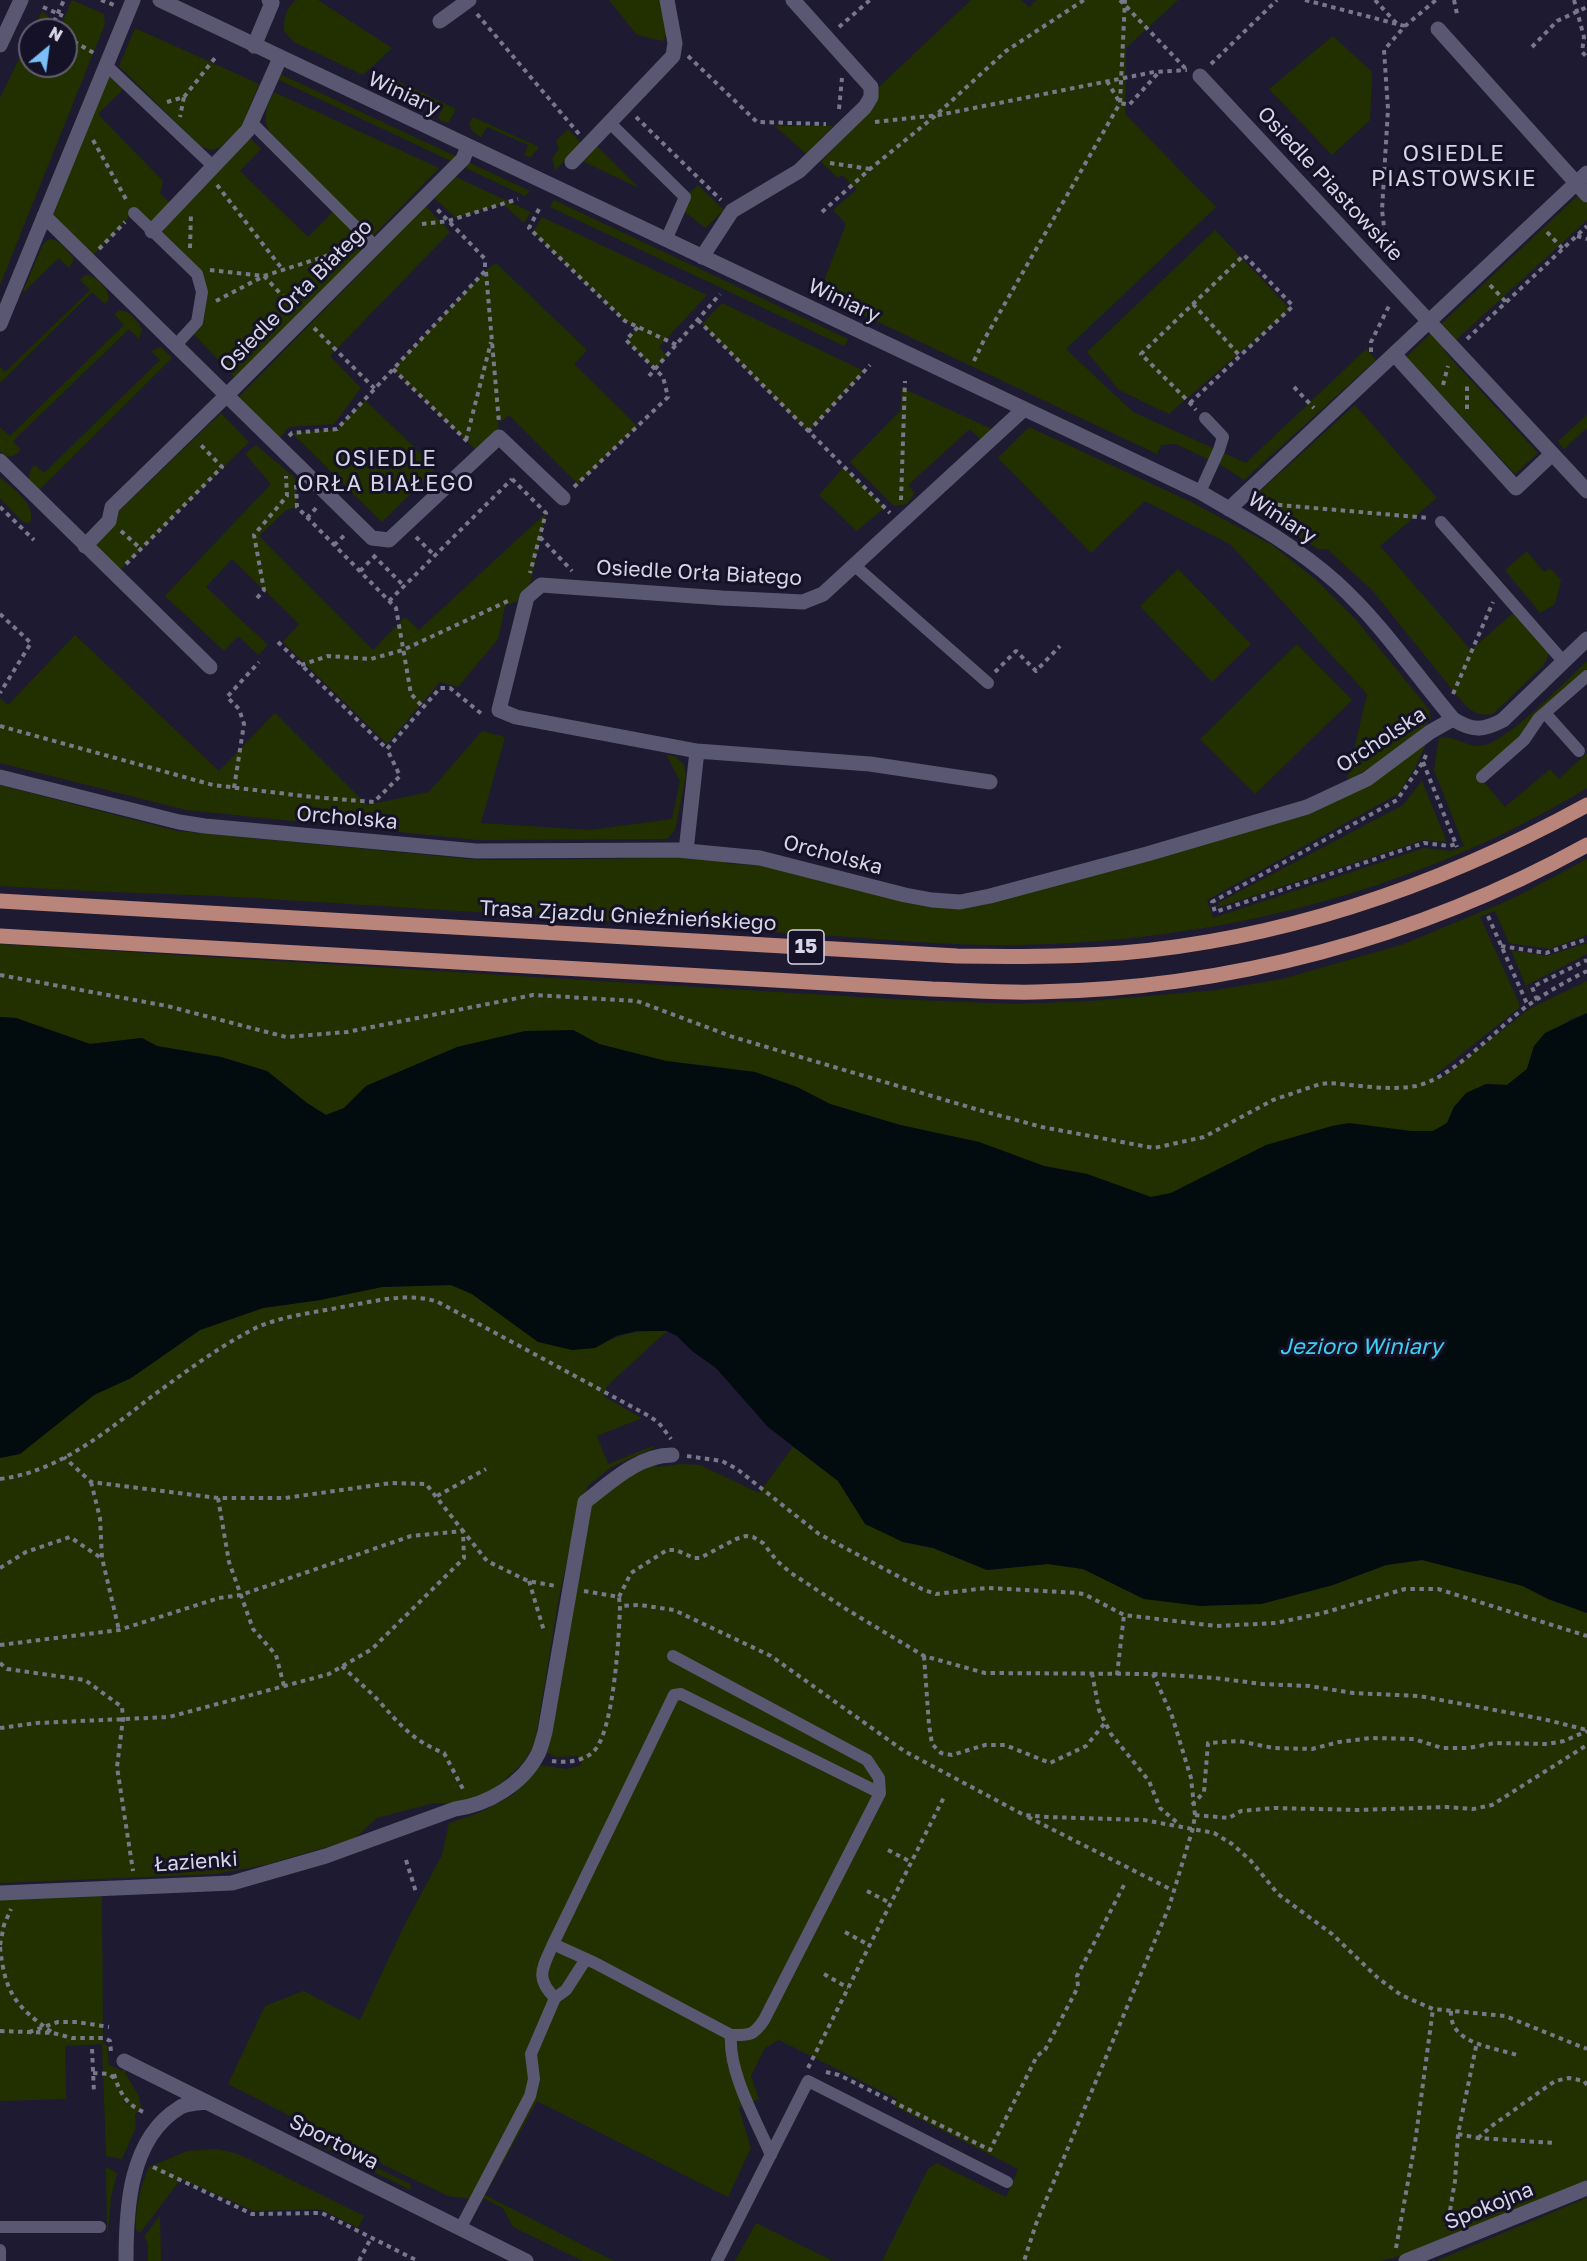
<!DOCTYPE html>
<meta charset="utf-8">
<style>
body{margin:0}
#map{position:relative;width:1587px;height:2261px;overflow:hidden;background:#1e1a31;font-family:"Golos Text",sans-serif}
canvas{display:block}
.north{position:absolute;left:18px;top:18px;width:60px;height:60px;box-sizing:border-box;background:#151127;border:2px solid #625f73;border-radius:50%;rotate:29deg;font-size:16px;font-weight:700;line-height:24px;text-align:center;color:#d6d5e5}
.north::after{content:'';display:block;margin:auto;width:21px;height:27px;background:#7abff8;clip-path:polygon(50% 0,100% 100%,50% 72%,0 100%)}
</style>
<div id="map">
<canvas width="1587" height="2261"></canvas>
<div class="north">N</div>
</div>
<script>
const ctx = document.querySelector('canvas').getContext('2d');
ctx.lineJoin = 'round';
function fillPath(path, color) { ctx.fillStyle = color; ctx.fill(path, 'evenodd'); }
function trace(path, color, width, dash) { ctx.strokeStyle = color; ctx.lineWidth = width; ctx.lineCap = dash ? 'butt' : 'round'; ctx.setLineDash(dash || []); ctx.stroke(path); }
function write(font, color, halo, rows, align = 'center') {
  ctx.font = font + ' "Golos Text",sans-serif'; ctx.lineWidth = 6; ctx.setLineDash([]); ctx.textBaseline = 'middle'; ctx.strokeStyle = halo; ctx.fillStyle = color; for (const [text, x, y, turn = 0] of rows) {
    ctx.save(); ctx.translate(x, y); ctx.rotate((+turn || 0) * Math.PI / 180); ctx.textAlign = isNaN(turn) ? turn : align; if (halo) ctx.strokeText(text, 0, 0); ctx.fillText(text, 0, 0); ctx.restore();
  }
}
fillPath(new Path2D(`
 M72 0 104 14 105 24 0 285V98L30 36V66H66V30H33L42 11 60 27Z
 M296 0H318L392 48 363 75 294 42 284 31C284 18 285 9 296 0Z
 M609 0H662L668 30 663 41 637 35Z
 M971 0H1021L1029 7 1037 0H1178L1126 48 1125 114 1216 207 1066 349 1133 412 1246 463 1366 349 1376 360 1244 480 1226 468 1176 444 1161 445 1157 454 819 294 846 224 833 210 857 189 842 175 838 178 821 162 849 130 844 120Z
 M135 28 259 84 242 126 219 148 212 150 201 147 119 66Z
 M1333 36 1372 72 1370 120 1332 155 1269 89Z
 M106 65 127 85 98 114 163 181 160 193 174 207 245 133 261 149 240 171 308 237 337 208 375 246 239 382 190 330 197 322V274L133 213 89 260 44 216Z
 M280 74 530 191 525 196 277 79Z
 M392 78 456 109 450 120 447 123 438 119 443 107 390 82 384 92 379 79Z
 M274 92 439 168 373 236 269 131C262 117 267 105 274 92Z
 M473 117 539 147 531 157 524 156 528 145 487 127 481 137 473 132 469 124Z
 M775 126H833L806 154Z
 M568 129 582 144 555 170 552 158 559 149 556 141Z
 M592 141 639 188 576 158Z
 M456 177 531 212 524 223 503 204 456 218 434 198Z
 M698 185 724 210 705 228 680 208 685 197Z
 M1587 187V220L1444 351 1538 453 1515 474 1406 357Z
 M554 200 848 339 844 346 550 207Z
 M426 206 450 232 330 356 361 388 334 424 289 427 279 439 236 400Z
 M542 217 707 295 659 347 667 356 655 369 626 340 638 327 625 321 533 232Z
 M1215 230 1290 309 1169 414 1119 390 1087 352Z
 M52 239 59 242 73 257V261L69 268 59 258 22 294 42 246 47 240Z
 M496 263 587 350 574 364 637 426 578 484 509 415 499 423 496 386 499 437 480 454 393 369 485 271Z
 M88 275C99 278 108 289 109 299L105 304 92 292 0 383V367L5 372 90 290 80 280 84 276Z
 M722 303 864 371 808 432 702 324Z
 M120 310C130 311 139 322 142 330L139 339 129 329 13 441 21 450C14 458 7 459 0 451V427L10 436 124 325 114 314Z
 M161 347 172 358 38 491 29 482C29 474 29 470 35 465L44 473 160 360 151 351Z
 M902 388 992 429 981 440 970 429 908 485 915 493 907 504 894 506 850 462 900 411Z
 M365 400 436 468 382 522 292 433 337 429Z
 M1355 405 1437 498 1380 546 1471 650 1513 613 1549 653 1544 665 1493 714C1479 716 1474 713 1464 704L1372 590 1327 549H1318L1254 507 1249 501Z
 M221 413 249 442 115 575 90 551 117 521 119 511Z
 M1587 415V428L1564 449 1558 441Z
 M1029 427 1191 502 1272 545 1315 579 1357 621 1424 703 1429 710 1431 719C1413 741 1372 769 1347 780L1367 694 1230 544 1145 501 1091 553 998 458Z
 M256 445 295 478 297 507 286 510 259 536 373 650 405 617 419 630 546 513 527 597 505 606 498 639 458 687 440 682 387 744 283 642 299 624 232 559 206 587 268 645 258 655 238 636 224 651 165 596 271 484 245 454Z
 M844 467 884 508 857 531 819 495Z
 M0 477C13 489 37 504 30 523L23 522 0 498Z
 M1527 551 1544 572 1550 568 1561 580 1555 604 1540 613 1505 570Z
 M1178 569 1251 644 1212 682 1140 606Z
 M75 635 219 771 275 713 367 805 429 792 482 731 505 737 481 823 590 830 672 819 680 781 666 754 676 757 684 765 686 775 675 830 667 839 477 840 186 810 0 763V698L8 705Z
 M1297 644 1352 700 1255 794 1200 739Z
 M1587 661V673L1522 738 1479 776 1505 807 1550 769 1559 779 1587 753V788C1414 893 1215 942 1014 945 955 946 894 940 835 936 735 930 635 923 535 916 430 909 325 902 219 896 146 893 73 891 0 886V785L177 831 480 860 678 858 725 860 726 864 758 865 930 907 1308 813 1426 744 1415 768 1398 794 1207 900 1213 918 1424 848 1451 851 1464 846 1434 770 1439 738C1453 735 1465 746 1479 746 1506 745 1565 681 1587 661Z
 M1422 781 1447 842 1424 840 1219 907 1218 903 1403 805Z
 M1587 859V935L1550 949 1509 943 1495 911 1480 917 1519 1003V1008L1434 1076 1442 1078 1529 1009 1587 981V1013L1571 1019 1534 1046 1527 1069 1507 1085 1486 1084 1454 1106 1447 1123 1433 1131H1411L1195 1182 1171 1193 1151 1197 1087 1174 1044 1166 979 1142 900 1125 830 1104 797 1087 755 1072 666 1061 599 1044 573 1030 443 1053 366 1086 344 1108 326 1115 307 1103 267 1071 221 1057 157 1046 142 1038 90 1044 16 1018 0 1017V944L891 999 1015 1004 1091 1001 1217 990 1282 979 1404 944 1514 898Z
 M1587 943V954L1527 985 1531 998 1511 950 1547 956Z
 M451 1285 472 1294 491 1308 595 1348C623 1332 635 1331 667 1331L608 1385 603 1396 642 1418 597 1436 608 1464 653 1446 654 1448 611 1467 588 1486 579 1505 559 1597 535 1743 523 1763 495 1789 455 1806 446 1803H434L377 1818 354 1839 265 1865 215 1874 0 1883V1458L20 1453 94 1395 131 1378 200 1330 263 1308 320 1300 382 1287Z
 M793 1447 838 1481 865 1523 903 1542 933 1548 987 1570 1048 1564 1083 1569 1144 1599 1261 1604 1333 1585 1386 1565 1422 1560 1523 1586 1548 1599 1587 1613V2180L1412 2253 1380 2261H882L928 2169 937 2163 1006 2197 1018 2169 894 2106 897 2099 779 2040 765 2048 751 2076 759 2099 739 2108 751 2148 728 2197 537 2101 485 2195 614 2261H583L513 2227 503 2208 483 2198 479 2200 448 2196 310 2129V2126L228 2084 265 2006 303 1991 360 2020 404 1926 442 1855 449 1823 479 1813 513 1795 540 1765 567 1769 582 1765 578 1756 556 1757 546 1752 590 1509 602 1495 656 1459 657 1467 681 1464 700 1465 759 1493Z
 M102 1894 103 2044 107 2045 109 2065 122 2071 126 2063 129 2065 125 2073 139 2096 141 2107 135 2115 136 2127 122 2159 106 2156 102 2044 65 2046 66 2099 0 2101V1898Z
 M314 2137 410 2184 411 2190 314 2143Z
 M216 2149 235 2153 247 2158 364 2216 358 2228 321 2209 254 2211 181 2179 140 2233 136 2230C135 2208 140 2188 149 2167L187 2151Z
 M106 2167 117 2173 111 2198 107 2240Z
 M1587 2198V2261H1436Z
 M160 2215 161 2261H148V2243L144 2237Z
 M756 2223 833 2261H735Z`), '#223000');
fillPath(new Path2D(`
 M1587 1013V1613L1548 1599 1523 1586 1422 1560 1386 1565 1333 1585 1261 1604 1200 1606 1144 1599 1083 1569 1048 1564 987 1570 933 1548 903 1542 865 1524 838 1481 768 1427 716 1368 692 1351 677 1336 667 1331H637L616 1336 595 1348 572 1350 538 1342 472 1294 451 1285 382 1287 320 1300 263 1308 200 1330 131 1378 94 1395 20 1454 0 1458V1017L16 1018 90 1044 142 1038 157 1046 221 1057 267 1071 307 1103 326 1115 344 1108 366 1086 457 1047 525 1031 573 1030 599 1044 666 1061 755 1072 797 1087 830 1104 900 1125 979 1142 1044 1166 1087 1174 1151 1197 1171 1193 1266 1145 1332 1126 1349 1123 1411 1131H1433L1447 1123 1454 1107 1466 1093 1486 1084 1507 1085 1527 1069 1534 1046 1545 1033Z`), '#020b0e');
trace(new Path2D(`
 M101 0 114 5
 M1120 0 1186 69
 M1305 0 1397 24
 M1375 0 1397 24 1405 26
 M1454 0 1457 14
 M1574 0 1584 37 1582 52 1587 57
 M43 7 63 16
 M477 14 579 134
 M839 27 870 0
 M50 30 64 0
 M66 37 94 53
 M1532 47 1557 21 1587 7
 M688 56 757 122 826 124
 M1211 64 1277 0
 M1107 81 1120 103 1129 105 1160 71
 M184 97 215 58
 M167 102 184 97 180 117
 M839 109 842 78
 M636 117 721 200
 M875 122 939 115 1154 72 1187 70
 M93 140 127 201
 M830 163 870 169
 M217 185 283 270
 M539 209 529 228 625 321 677 345
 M822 212 870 169 935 116 1006 51 1084 0
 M422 224 448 221 518 199
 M1547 232 1563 249
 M1577 236 1587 239
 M190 248 191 213
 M99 249 125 222
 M1387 252 1382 210 1388 109 1384 50 1405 26 1436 0
 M210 270 264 276 348 249
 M486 272 499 423
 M1490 285 1507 303
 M216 301 264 276 294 308
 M1193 304 1240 356
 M698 320 890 513
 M314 328 375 389
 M1467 339 1587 226
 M1371 352V342L1390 304
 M974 361 984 340 1120 103 1125 0
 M393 369 470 444
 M649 376 720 294
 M1443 385 1448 366
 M1294 387 1314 408
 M1190 403 1293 306 1244 255 1141 354 1190 403 1196 410
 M1467 409V386
 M808 432 870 365
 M289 436 292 433 337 429 485 271V259L436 208
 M466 440 491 342
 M512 479 546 513 530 573
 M296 485 297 507 396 608 411 694 423 707
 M574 487 668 397 663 377 626 340 638 327
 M901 500 905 381
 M1261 500 1268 504 1429 518
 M0 507 34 540
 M307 518 317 507
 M121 531 141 549
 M416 537 435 556
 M540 537 572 571
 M334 545 347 533
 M373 555 404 586
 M126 564 222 467 199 443
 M360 571 374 557
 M257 598 264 590 254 535 287 496 286 476
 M389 601 512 479
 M0 614 31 643 0 693
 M278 642 387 749 440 688H450L483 715
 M301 665 328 656 371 659 403 650 510 600
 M995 672 1016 651 1036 671 1060 646
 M1453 694 1493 602
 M0 726 213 785 312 797 374 802 400 776 387 749
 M1426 755 1423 762 1397 800 1212 902 1215 912 1424 843 1449 846 1456 844
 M1423 762 1457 847
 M234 788 244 724 239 709 227 697 259 662
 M1488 916 1528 1006
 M1501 946 1546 953 1587 939
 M0 975 167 1006 286 1037 347 1032 533 995 637 1001 733 1037 979 1110 1042 1127 1154 1148 1204 1137 1273 1100 1320 1084 1329 1083C1357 1085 1388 1091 1416 1086 1453 1078 1496 1029 1527 1006 1546 993 1566 981 1587 971
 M1537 1000 1532 987 1587 960
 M687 1456 722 1461 737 1469 819 1534 922 1589 936 1594 987 1588 1077 1593 1084 1594 1124 1615 1216 1626 1276 1623 1323 1613 1405 1589H1438L1587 1636
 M0 1479C58 1472 106 1432 151 1397 181 1375 213 1351 246 1333 275 1316 314 1313 347 1306 376 1301 409 1292 438 1302L649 1416 659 1423 671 1439
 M91 1482 100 1518 102 1558 119 1630
 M437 1496 486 1469
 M218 1498 229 1562 253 1629 276 1655 284 1686
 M0 1568 26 1552 70 1537 101 1558
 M529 1581 544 1631
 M584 1591 619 1597 620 1606
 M619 1597 631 1573 667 1550H676L694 1558H700L736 1539 746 1536 753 1537 763 1543 777 1561 791 1573 846 1609 924 1656 985 1673 1153 1674 1172 1716 1191 1778 1195 1815 1193 1828 1169 1907 1036 2224 1024 2261
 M0 1645 119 1630 219 1598 241 1595 411 1536 463 1531 487 1561 528 1581 556 1586
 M924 1656 929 1725 932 1744 941 1753 952 1755 985 1745H1005L1050 1763 1086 1746 1105 1723
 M0 1663 7 1669 85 1680 122 1707 123 1719 117 1767 133 1871
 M342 1666C353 1677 365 1687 376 1698 398 1722 412 1741 444 1753L464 1791
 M1092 1673 1099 1710 1111 1734 1149 1781 1160 1808 1180 1825
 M1153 1674 1215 1678 1262 1684 1309 1686 1353 1693 1419 1696 1543 1719 1587 1730
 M1117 1675 1124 1615
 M0 1728 37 1723 169 1717 329 1674 372 1649 464 1558 463 1531 426 1484 391 1483 285 1498H218L91 1482 64 1457
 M552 1761C565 1763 582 1762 593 1752 614 1733 619 1636 620 1606L640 1605 674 1610 771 1656 904 1751 1024 1815 1047 1817 1144 1820 1214 1833 1232 1844 1251 1861 1278 1894 1332 1934 1378 1978 1401 1995 1433 2009 1505 2016 1587 2049
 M1192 1805 1204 1792 1208 1743 1239 1741 1273 1748 1312 1749 1339 1742 1371 1738 1414 1739 1442 1748H1468L1495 1743 1547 1744 1564 1741 1587 1731
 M1195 1815 1229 1818 1241 1811 1274 1808 1359 1810 1446 1807 1473 1809 1492 1805 1587 1745
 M1028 1817 1174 1891
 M888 1850 911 1862
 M406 1860 416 1892
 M867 1891 890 1903
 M845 1932 869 1945
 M0 1945 4 1925 11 1909
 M0 1947C5 1993 15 2006 53 2033
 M824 1974 848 1988
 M1451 2011C1449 2044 1493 2047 1517 2055
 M0 2031 53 2033 72 2038H105L110 2041 111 2052
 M29 2032 58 2022H77L109 2027
 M92 2049 94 2093
 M808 2068 945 1795
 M826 2072 839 2075 990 2150 1037 2056 1045 2050 1078 1987 1077 1976 1124 1885
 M93 2073 109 2074 114 2078
 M114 2074C119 2092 127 2106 146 2113
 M1458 2134 1478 2138 1554 2143
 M1478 2138 1493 2125 1555 2081 1569 2078 1584 2081 1587 2085
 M153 2167 252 2214 322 2213 418 2261
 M1447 2228 1455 2181 1458 2134 1477 2042
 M1396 2248 1415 2143 1433 2009
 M359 2261 371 2238`), '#79778a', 4, [4.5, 4.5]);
trace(new Path2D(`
 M106 65 213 166
 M251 122 375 246
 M610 123 685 197 666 240
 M134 213 197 274 202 292 197 322 176 345
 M1200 492 1219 450 1223 437 1205 418
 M1441 522 1563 661
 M855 566 988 683
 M1545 713 1579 751
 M1482 777 1524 740 1539 718 1587 676
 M673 1656 867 1760 879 1778 880 1793 764 2020C753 2036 750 2035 731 2035L595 1963 553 1944 674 1695 681 1694 880 1793
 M553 1944C543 1968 534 1977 555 1998L566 1990 586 1959
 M731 2035C728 2072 756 2120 771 2155
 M0 2227H100
 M460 2229 530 2096 534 2079 531 2054 555 1998
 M0 2250V2261
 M717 2261 808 2081 1007 2182`), '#5a5772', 12);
trace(new Path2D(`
 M440 21 469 0
 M1438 29 1587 195
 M254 46 272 3 269 0
 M1200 76 1587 491
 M572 162 673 56 675 43 667 0
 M44 216 372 538 389 540 499 437 563 498
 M152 231 248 130 280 58
 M702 257 732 211 799 171 865 107 871 97V87L793 0
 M0 324 133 0
 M1394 354 1516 488 1552 454
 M0 461 210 667
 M1229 509 1587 173
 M85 546 109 521 112 507 227 395 463 159 468 147
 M0 777 179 822 205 826 476 851 677 850 760 858 905 895 932 900 960 902 990 896 1147 854 1307 807 1367 779 1430 732 1453 719
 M990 782 870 764 697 751 516 717 499 710 527 597 541 585 722 598 803 602 823 594 1024 409
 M686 851 697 751
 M0 1893 232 1883 326 1856 455 1809C487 1805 523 1784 538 1754 541 1748 543 1739 545 1732L585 1502C611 1482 639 1455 672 1455
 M124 2061 526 2261
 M126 2261C126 2209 129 2139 179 2108 186 2103 198 2103 207 2102
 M1406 2261 1587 2188`), '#5a5772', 15);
trace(new Path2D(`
 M160 0 1200 492C1247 519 1296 546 1337 583 1381 623 1415 674 1453 719 1472 731 1483 731 1503 720L1587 639
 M0 45 21 0`), '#5a5772', 15);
trace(new Path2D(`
 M0 901 957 956C1012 957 1067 957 1121 953 1286 939 1443 884 1587 805
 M0 936 932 989C967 990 1002 993 1036 992 1228 989 1419 938 1587 845`), '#b9847a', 15);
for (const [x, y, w] of [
 [806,947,36]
]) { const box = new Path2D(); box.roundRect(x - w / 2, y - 17, w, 34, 4.5); ctx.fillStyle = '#151127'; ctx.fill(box); trace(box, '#d6d5e5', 1.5); }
write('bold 20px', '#d6d5e5', null, [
 ["15",806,947]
]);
write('21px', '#d6d5e5', '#151127', [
 ["Winiary",404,94,25],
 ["Osiedle Piastowskie",1330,184,47],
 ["Osiedle Orła Białego",296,296,-45],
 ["Winiary",844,301,25],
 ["Winiary",1282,518,33],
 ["Osiedle Orła Białego",699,573,3],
 ["Orcholska",1381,740,-33],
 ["Orcholska",347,818,5],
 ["Orcholska",833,855,15],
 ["Trasa Zjazdu Gnieźnieńskiego",628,916,3],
 ["Łazienki",196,1862,-4],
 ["Sportowa",334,2142,27],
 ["Spokojna",1489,2206,-22]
]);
ctx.letterSpacing = '1.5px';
write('22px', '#d6d5e5', '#151127', [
 ["OSIEDLE",1454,154],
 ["PIASTOWSKIE",1454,179],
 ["OSIEDLE",386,459],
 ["ORŁA BIAŁEGO",386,484]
]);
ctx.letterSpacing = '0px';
write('italic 22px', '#3bd2f2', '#151127', [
 ["Jezioro Winiary",1361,1347]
]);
</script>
